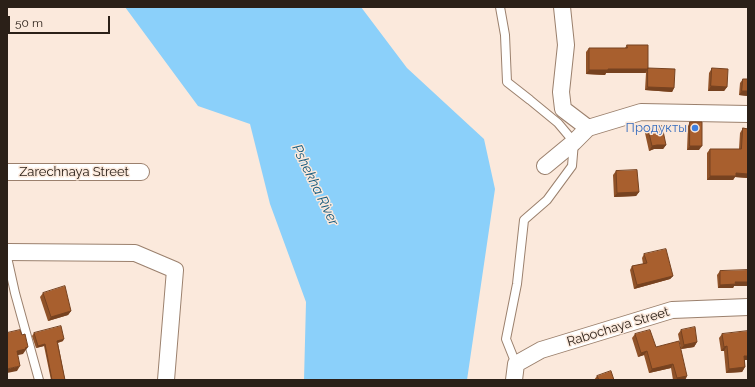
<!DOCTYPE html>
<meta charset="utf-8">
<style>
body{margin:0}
#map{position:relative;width:755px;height:387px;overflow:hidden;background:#fbe9dc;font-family:Raleway,sans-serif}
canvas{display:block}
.frame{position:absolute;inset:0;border:8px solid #2b2018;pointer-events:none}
.scale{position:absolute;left:8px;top:16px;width:102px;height:18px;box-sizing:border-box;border:2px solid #2b2018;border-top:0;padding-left:5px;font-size:12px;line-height:14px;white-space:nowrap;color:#2b2018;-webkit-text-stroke:3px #fbe9dc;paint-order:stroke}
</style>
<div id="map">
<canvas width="755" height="387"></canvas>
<div class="frame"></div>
<div class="scale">50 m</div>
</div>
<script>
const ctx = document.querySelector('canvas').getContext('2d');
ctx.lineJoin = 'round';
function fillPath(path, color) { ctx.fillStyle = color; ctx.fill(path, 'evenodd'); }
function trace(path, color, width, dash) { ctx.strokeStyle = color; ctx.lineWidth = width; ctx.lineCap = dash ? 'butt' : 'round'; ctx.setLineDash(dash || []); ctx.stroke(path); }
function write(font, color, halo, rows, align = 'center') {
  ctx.font = font + ' Raleway,sans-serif'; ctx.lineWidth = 3; ctx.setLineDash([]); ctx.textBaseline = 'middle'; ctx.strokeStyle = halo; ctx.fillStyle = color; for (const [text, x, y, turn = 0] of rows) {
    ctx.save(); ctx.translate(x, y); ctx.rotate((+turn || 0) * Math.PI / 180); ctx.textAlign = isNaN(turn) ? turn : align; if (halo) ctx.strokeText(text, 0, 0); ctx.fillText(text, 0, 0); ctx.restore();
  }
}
fillPath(new Path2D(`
 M125 7H361L407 68 484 139 495 189 467 380H304L306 302 270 204 250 124 198 106Z`), '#8bd0fa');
const lane = new Path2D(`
 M500 7 505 35 507 82 530 100 558 123 574 142 572 166 547 200 524 220 517 284 506 339 516 364
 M7 257 15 293 39 380`);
const street = new Path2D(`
 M562 7 566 45 561 92 563 109 588 128
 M545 166 574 142 588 128 641 112 748 114
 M7 172H141
 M7 252 135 253 175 270 166 380
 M514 380 516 364 541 350 672 310 748 307`);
trace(lane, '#9b806d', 10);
trace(street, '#9b806d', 18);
trace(lane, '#fff', 8);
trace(street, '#fff', 16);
fillPath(new Path2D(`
 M627 45 648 68 674 88 672 92 645 90 646 73H606L605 75 586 74V52L589 48H625Z
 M712 68 727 87 724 91H708L709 73Z
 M743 79H748V96L739 95 740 83Z
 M690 122 699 150H687L688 126Z
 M743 128 748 129V178L735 177 733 180H707V153L710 149H739L740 133Z
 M648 129 666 145 663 149H654L649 151 645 133Z
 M616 171 639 192 636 196 614 197 613 175Z
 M644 254 673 276 670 279 634 289 630 270 632 266 643 264 642 258Z
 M720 271 734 286 733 288H718L717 275Z
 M43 293 71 311 68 315 48 321 40 297Z
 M681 330 697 342 694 347 681 349 678 334Z
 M34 333 63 341 58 343 65 380H51L44 346 36 348 32 336Z
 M635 334 656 347 687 376 685 380H673L671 368 649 373 644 355 638 357 632 338Z
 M722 334 748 360H745V367L742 372 726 373 724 351H721L719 338Z
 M597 376 614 380H594Z`), '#905228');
fillPath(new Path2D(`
 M608 69H648L645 73H606L605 75 586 74 589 70Z
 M711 86 727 87 724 91H708Z
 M648 87 674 88 672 92 645 90Z
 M742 91H748V96L739 95Z
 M657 145H666L663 149H654L649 151 652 146Z
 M690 146H702L699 150H687Z
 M736 173 748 174V178L735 177 733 180H707L710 176Z
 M639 192 636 196 614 197 617 193Z
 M673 276 670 279 634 289 637 285Z
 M735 282H748V286H734L733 288H718L720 285Z
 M71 311 68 315 48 321 51 317Z
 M64 339 63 341 56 343 57 341Z
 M697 342 694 347 681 349 684 345Z
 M45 344 44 346 36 348 38 346Z
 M727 346 724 351H721L724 347Z
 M28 347 23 354 14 356 17 351 25 348Z
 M647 351 644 355 638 357 641 353Z
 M744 356H748V360H741Z
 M673 364 671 368 649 373 652 369Z
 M20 366 17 371 7 373V369Z
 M745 367 742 372 726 373 729 369Z
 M687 376 685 380H676L677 378Z`), '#764220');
const building = new Path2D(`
 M627 45H648V69H608V70H589V48H627Z
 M648 68 675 69 674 88 648 87Z
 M712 68 728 69 727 87 711 86Z
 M743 79H748V91H742Z
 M690 122H702V146H690Z
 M662 126 666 145H657L652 146 648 129Z
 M743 128 748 129V174L736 173V176H710V149H741Z
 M637 170 639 192 617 193 616 171Z
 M666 249 673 276 637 285 632 266 647 263 644 254Z
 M748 270V282H735L736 284 720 285V271Z
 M65 286 71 311 51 317 43 293Z
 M61 326 64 339 57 341 65 380H52L45 344 38 346 34 333Z
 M695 327 697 342 684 345 681 330Z
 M20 330 22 335 25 334 28 347 25 348 26 349 17 351 20 366 7 369V333Z
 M650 330 656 347 679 341 687 376 677 378 673 364 652 369 647 351 641 353 635 334Z
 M748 331V356H744L745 367 729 369 727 346 724 347 722 334Z
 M611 371 614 380H599L597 376Z`);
fillPath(building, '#a85f2e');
trace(building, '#764220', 1);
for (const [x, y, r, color] of [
 [695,128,4,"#3f7fe0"]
]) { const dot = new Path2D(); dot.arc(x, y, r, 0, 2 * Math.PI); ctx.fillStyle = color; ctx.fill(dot); trace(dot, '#fbe9dc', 1.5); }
write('13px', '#366cbe', '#fbe9dc', [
 ["Продукты",687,128]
], 'right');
write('13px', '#2b2018', '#fbe9dc', [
 ["Zarechnaya Street",74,172],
 ["Rabochaya Street",618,327,-17]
]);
write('italic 14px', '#155a7d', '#fbe9dc', [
 ["Pshekha River",315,185,64]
]);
</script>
